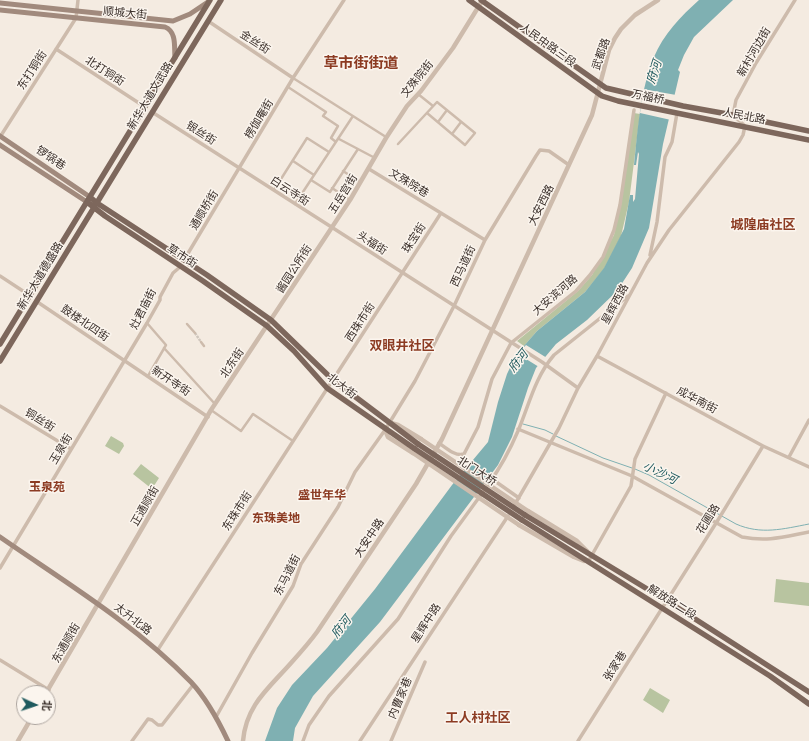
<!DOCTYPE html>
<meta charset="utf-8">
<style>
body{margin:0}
#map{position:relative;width:809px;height:741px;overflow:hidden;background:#f4ebe1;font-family:Lato,"Noto Sans SC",sans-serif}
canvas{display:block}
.north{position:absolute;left:16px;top:685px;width:40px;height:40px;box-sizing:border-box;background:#fbf5ee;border:1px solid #aea6a0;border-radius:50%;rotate:93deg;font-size:11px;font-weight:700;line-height:16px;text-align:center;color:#3b302b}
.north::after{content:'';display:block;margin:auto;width:14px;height:18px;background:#1f5a5e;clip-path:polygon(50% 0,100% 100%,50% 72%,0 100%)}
</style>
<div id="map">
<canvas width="809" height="741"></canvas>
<div class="north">北</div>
</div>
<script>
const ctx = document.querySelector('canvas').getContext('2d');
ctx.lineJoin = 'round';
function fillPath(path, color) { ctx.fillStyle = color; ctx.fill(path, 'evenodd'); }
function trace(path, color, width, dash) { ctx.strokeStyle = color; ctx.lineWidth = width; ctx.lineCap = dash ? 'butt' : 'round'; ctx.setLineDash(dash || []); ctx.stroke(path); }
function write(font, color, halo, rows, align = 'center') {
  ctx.font = font + ' Lato,"Noto Sans SC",sans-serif'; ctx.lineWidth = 3; ctx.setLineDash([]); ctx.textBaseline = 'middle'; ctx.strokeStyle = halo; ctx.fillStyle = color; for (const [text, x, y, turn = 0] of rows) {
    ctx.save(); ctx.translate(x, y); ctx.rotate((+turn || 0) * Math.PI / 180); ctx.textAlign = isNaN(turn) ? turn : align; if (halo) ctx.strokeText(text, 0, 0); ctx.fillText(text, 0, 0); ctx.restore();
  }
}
fillPath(new Path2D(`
 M634 113 640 114 629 202 621 236 604 269 585 292 537 331 524 346 517 341 578 291 592 275 614 235Z
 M111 436 123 443 124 446 119 454 105 446Z
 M141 464 159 478 152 489 133 474Z
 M776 579 809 583V606L774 602Z
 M650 688 670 700 663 713 643 700Z`), '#b8c4a0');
fillPath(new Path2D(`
 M699 0H733L694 37 684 55 678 70 680 72 663 144 649 228 632 268 617 291 587 320 556 344 536 368 528 388 512 437 498 465 380 622 313 696 295 728 293 741H265L277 708 292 685 327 648 375 589 452 485 488 442 498 402 507 374 516 355 537 331 585 292 604 268 624 229 630 195H633V202L635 199 639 154 638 152 636 165H634C638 129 640 91 654 57 663 35 681 16 699 0Z`), '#7fb0b2');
fillPath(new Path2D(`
 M643 89 676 95 671 120 640 113Z
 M526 345 547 358 539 367 518 354Z`), '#f4ebe1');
trace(new Path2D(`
 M523 424 545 430 553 434
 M556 436 603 458 632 468
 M635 469 649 475 736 524C761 535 783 529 809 524`), '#7fb0b2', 1);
trace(new Path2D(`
 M195 333 201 342`), '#cfc6bd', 2.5, [2.5, 1]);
trace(new Path2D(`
 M293 78 386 137
 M288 87 326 112 323 116 338 126 331 138 336 142
 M418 94 433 106
 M438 122 447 110
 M452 134 461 122
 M339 139 375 158
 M398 144 437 102 475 133 465 145 427 113
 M293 161 314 175
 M343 171 360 182
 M311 180 330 192 358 149
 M332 188 350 200
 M274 190 307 138 329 152
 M295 204 353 116
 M147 323 166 345 148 376
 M187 324 195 333
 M201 342 204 346
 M164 348 215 404
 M211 410 241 431 253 414 293 441`), '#cdbbac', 2.5);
trace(new Path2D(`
 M208 21 293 78
 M56 49 145 107
 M152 112 542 362 578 388
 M0 137 76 18 78 0
 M369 169 485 240
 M650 255 657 222 665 157 672 142 677 113
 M184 260 293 78 344 0
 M0 276 29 295
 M36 301 208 417
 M597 356 763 446 809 467
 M0 406 71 449
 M518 429 632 476 742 537C768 542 783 537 809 532
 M439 443C446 448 456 457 464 454L478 427 492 379 511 343 576 291 590 275 603 257 614 230 620 205 634 110
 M789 457 809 420
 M492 479 519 498
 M488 485C500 468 510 450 518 431 529 405 535 377 554 355L628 296
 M515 504 559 428 578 388 597 356 647 263 669 230 739 142 743 135 745 126 733 115 736 100 756 63 795 0
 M588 562 631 486 635 459 666 393
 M0 568 147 323 160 300V297L173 273 180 267
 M157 651 441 213
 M0 660 49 690
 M216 717 252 653 293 586 301 564 338 507 355 472 385 430 415 381 454 306 485 240 536 156 540 150 549 151 569 165
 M132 741 148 719 152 720 158 725H162L193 685
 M303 741 309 725 329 696 398 619 451 536 483 492
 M360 741 508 516
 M391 741 425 662
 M578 741 718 520 763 446`), '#cdbbac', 3.5);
trace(new Path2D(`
 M391 423 398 425 421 439
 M385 430 388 437 413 453
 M528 511 577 541 587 551
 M519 525 574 557 584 561
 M46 693 211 410 350 200 386 138 407 106 421 91 453 48 482 1
 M18 741 32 717
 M243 741C246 705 269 688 291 663 300 653 309 643 317 632L416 484 442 439 592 115 609 50 615 38 621 29 635 15 658 0`), '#cdbbac', 4.5);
trace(new Path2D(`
 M0 3 173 21 190 14 208 2
 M0 10 165 27C177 32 174 47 175 58
 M0 136 90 197
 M0 145 87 202
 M0 537C65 582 135 624 191 682 205 697 219 722 228 741`), '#a18a7d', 5);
trace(new Path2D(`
 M469 0 602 96 618 101 809 140
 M481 0 606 88 683 106 733 115 809 131
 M90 197 97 203 207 275 271 320 333 380 418 444
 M87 202 105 216 203 281 267 326 294 351 327 388 415 449
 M0 344 210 0
 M0 361 221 0
 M525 515 667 601 809 692
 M522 520 770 676 809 704`), '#7d675c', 5.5);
trace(new Path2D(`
 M421 439 528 511
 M413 453 519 525`), '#cdbbac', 4.5);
trace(new Path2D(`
 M418 444 525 515
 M415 449 522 520`), '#7d675c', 5.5);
write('11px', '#3b302b', '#fbf5ee', [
 ["顺城大街",125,13,5],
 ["金丝街",255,42,33],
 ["人民中路三段",548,45,36],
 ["新村河边街",754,52,-60],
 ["武都路",601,54,-71],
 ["东打铜街",32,70,-57],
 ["北打铜街",105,71,33],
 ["文殊院街",417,79,-51],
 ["新华大道文武路",150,96,-59],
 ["万福桥",648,97,12],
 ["人民北路",744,116,11],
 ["楞伽庵街",259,119,-59],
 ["银丝街",201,133,33],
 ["锣锅巷",51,158,34],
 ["文殊院巷",409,183,31],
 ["白云寺街",290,191,33],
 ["五岳宫街",343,194,-58],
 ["大安西路",541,205,-64],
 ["通顺桥街",204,210,-59],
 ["珠宝街",414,238,-57],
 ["头福街",372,243,33],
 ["草市街",182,256,33],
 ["西马道街",463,266,-65],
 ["酱园公所街",294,269,-57],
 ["新华大道德盛路",40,276,-59],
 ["大安滨河路",555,295,-41],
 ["星辉西路",615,304,-62],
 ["灶君庙街",143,309,-63],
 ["西珠市街",360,322,-57],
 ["鼓楼北四街",85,323,34],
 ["北东街",232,363,-56],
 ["新开寺街",171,381,34],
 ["北大街",342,386,38],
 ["成华南街",697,400,28],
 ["铜丝街",40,420,32],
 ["玉泉街",61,449,-59],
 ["北门大桥",477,471,33],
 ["正通顺街",145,506,-60],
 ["东珠市街",237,511,-57],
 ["花圃路",708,519,-58],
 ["大安中路",369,538,-56],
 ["东马道街",287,575,-63],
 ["解放路二段",672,602,32],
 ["太升北路",133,619,38],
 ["星辉中路",426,623,-57],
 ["东通顺街",66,643,-60],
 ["张家巷",615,666,-58],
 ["内曹家巷",400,698,-67]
]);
write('italic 12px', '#1f5a5e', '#fbf5ee', [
 ["府河",654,72,-72],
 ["府河",518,361,-51],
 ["小沙河",660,473,26],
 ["府河",341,627,-51]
]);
write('bold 12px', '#8c3b22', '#fbf5ee', [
 ["玉泉苑",47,487],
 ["盛世年华",322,495],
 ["东珠美地",276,518]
]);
write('bold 13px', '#8c3b22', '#fbf5ee', [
 ["城隍庙社区",763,225],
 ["双眼井社区",402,346],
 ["工人村社区",478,718]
]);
write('bold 15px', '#8c3b22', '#fbf5ee', [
 ["草市街街道",361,63]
]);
</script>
